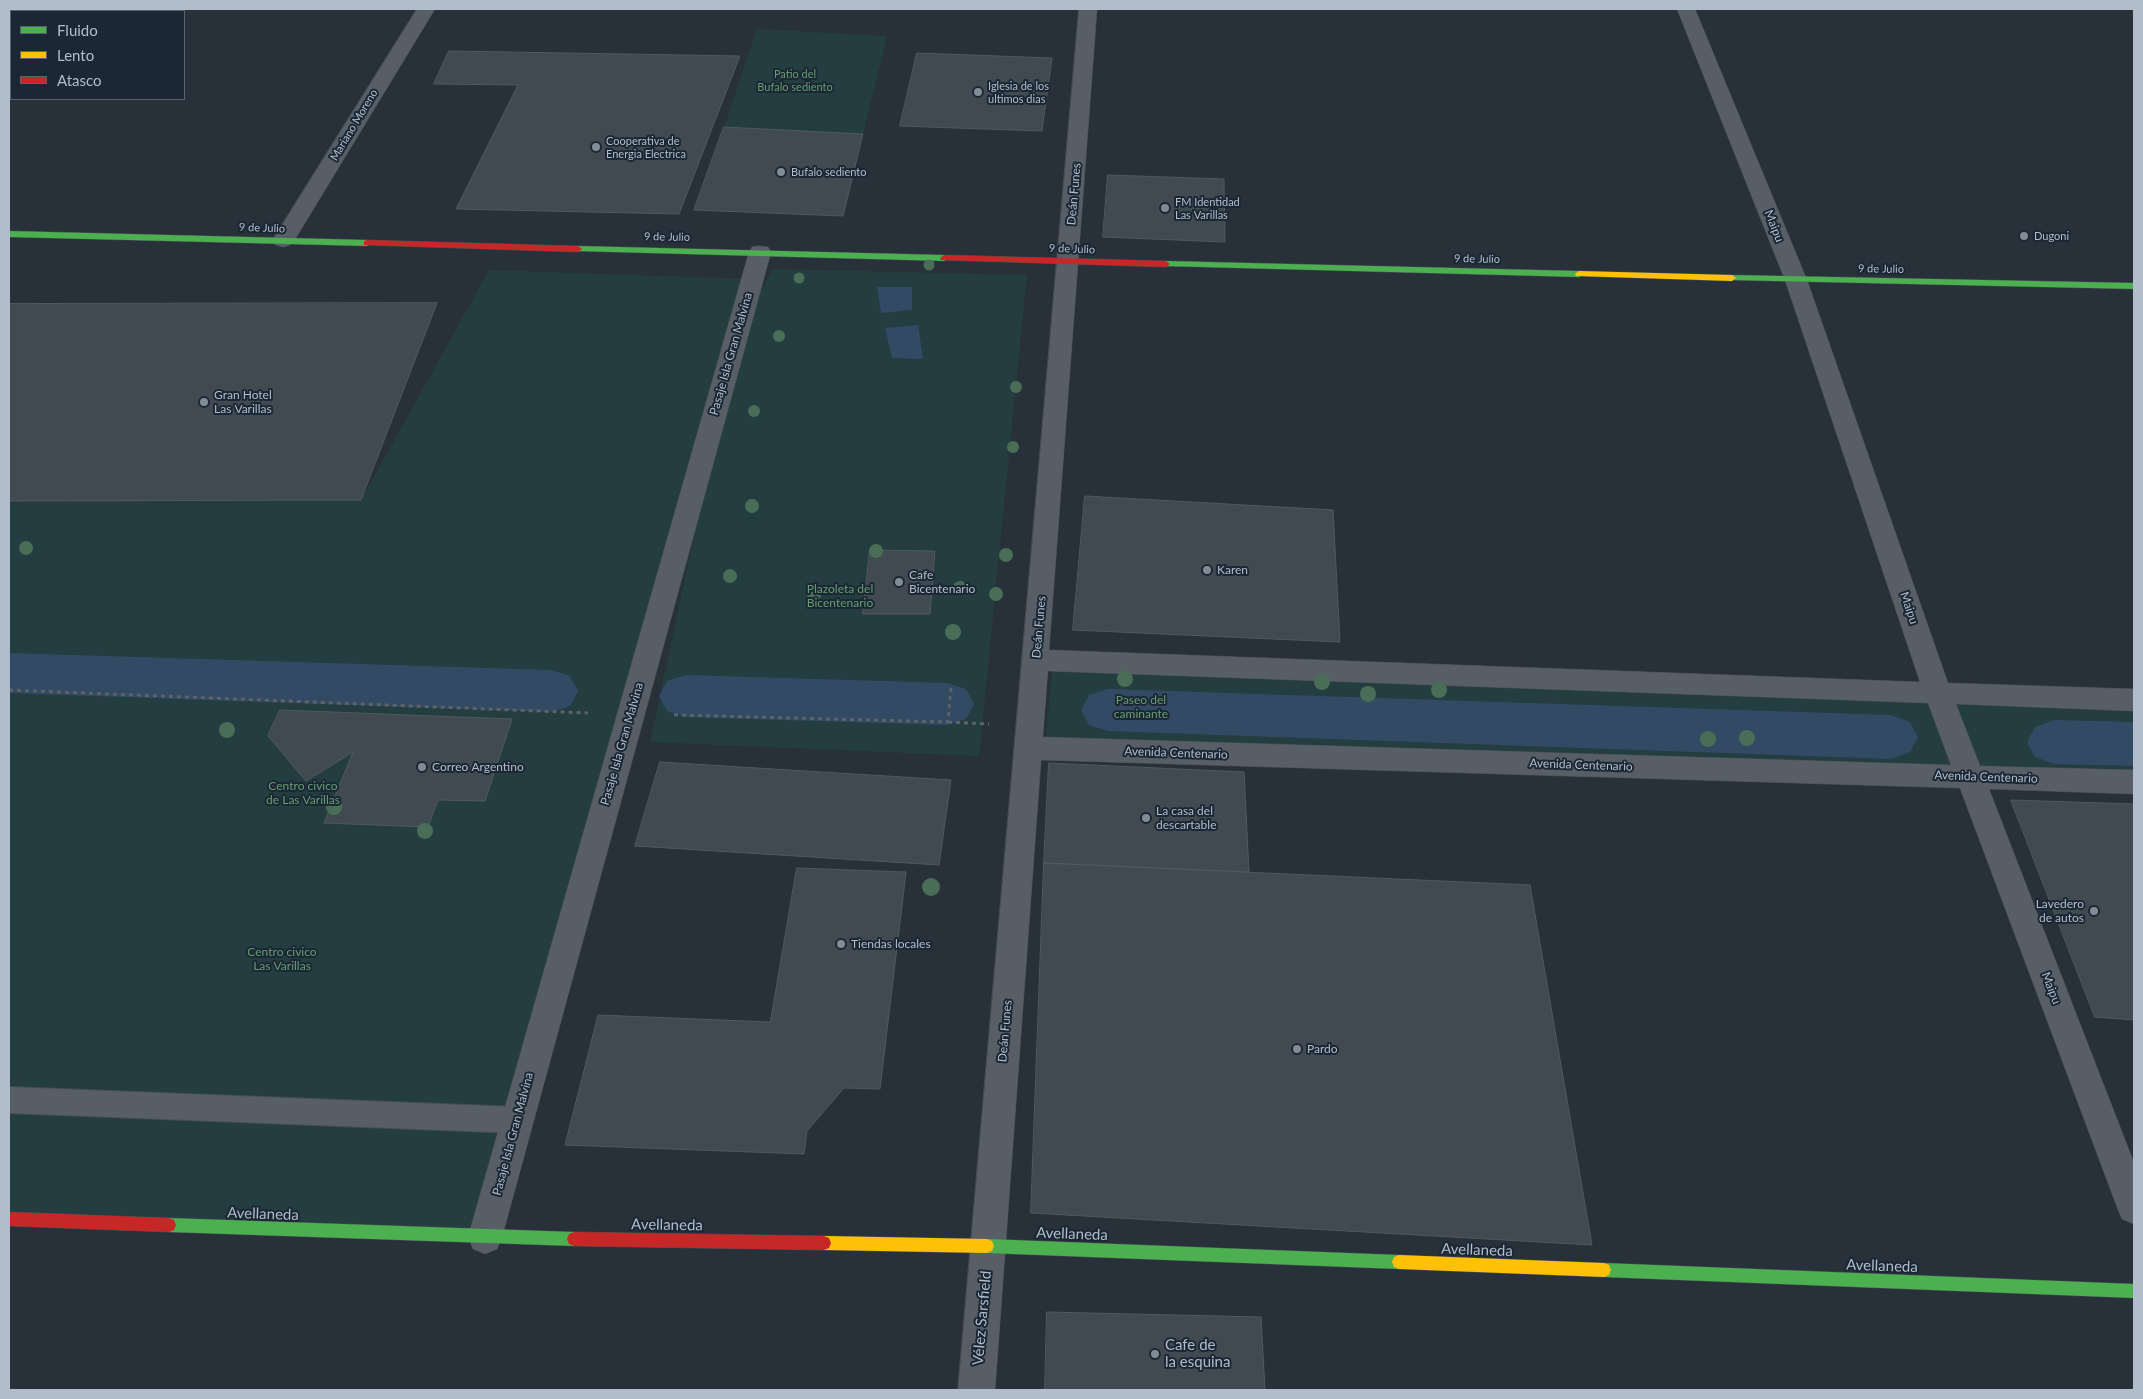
<!DOCTYPE html>
<meta charset="utf-8">
<style>
body{margin:0}
#map{position:relative;width:2143px;height:1399px;overflow:hidden;background:#283139;font-family:Lato,sans-serif}
canvas{display:block}
.frame{position:absolute;inset:0;border:10px solid #b1bdca;pointer-events:none}
.legend{position:absolute;left:10px;top:10px;width:175px;height:90px;box-sizing:border-box;background:#1b2734;border:1px solid #576370;margin:0;padding:6px 9px;list-style:none;font-size:15px;color:#b1bdca}
.legend li{display:flex;align-items:center;gap:10px;height:25px}
.legend b{width:25px;border:1px solid #576370}
</style>
<div id="map">
<canvas width="2143" height="1399"></canvas>
<div class="frame"></div>
<ul class="legend">
<li><b style="height:6px;background:#4caf50"></b>Fluido</li>
<li><b style="height:6px;background:#ffc107"></b>Lento</li>
<li><b style="height:6px;background:#c62828"></b>Atasco</li>
</ul>
</div>
<script>
const ctx = document.querySelector('canvas').getContext('2d');
ctx.lineJoin = 'round';
function fillPath(path, color) { ctx.fillStyle = color; ctx.fill(path, 'evenodd'); }
function trace(path, color, width, dash) { ctx.strokeStyle = color; ctx.lineWidth = width; ctx.lineCap = dash ? 'butt' : 'round'; ctx.setLineDash(dash || []); ctx.stroke(path); }
function write(font, color, halo, rows, align = 'center') {
  ctx.font = font + ' Lato,sans-serif'; ctx.lineWidth = 4; ctx.setLineDash([]); ctx.textBaseline = 'middle'; ctx.strokeStyle = halo; ctx.fillStyle = color; for (const [text, x, y, turn = 0] of rows) {
    ctx.save(); ctx.translate(x, y); ctx.rotate((+turn || 0) * Math.PI / 180); ctx.textAlign = isNaN(turn) ? turn : align; if (halo) ctx.strokeText(text, 0, 0); ctx.fillText(text, 0, 0); ctx.restore();
  }
}
fillPath(new Path2D(`
 M757 29 887 36 863 134 724 127Z
 M773 269 1027 275 979 756 650 742 734 348 485 1237 9 1219V501L361 500 489 270 752 279 736 337Z
 M1052 671 2134 710V775L1046 737Z`), '#243d40');
fillPath(new Path2D(`
 M877 287H912V310L881 313Z
 M918 325 923 359 892 358 885 328Z`), '#324a64');
fillPath(new Path2D(`
 M9 653 551 670 570 676 578 691 570 706 551 712 9 693Z
 M686 675 947 683 966 689 974 704 966 719 947 725 686 717 667 711 659 696 667 681Z
 M1108 689 1891 715 1910 722 1918 737 1910 752 1891 759 1108 731 1089 725 1081 710 1089 695Z
 M2054 720 2134 722V766L2054 764 2035 757 2027 742 2035 727Z`), '#324a64');
const building = new Path2D(`
 M449 51 740 56 679 214 456 209 518 85 434 84Z
 M917 53 1052 58 1042 131 900 126Z
 M724 127 863 134 843 216 694 210Z
 M1108 175 1224 179 1225 242 1103 237Z
 M437 303 361 500 9 501V304Z
 M1085 496 1333 510 1340 642 1073 630Z
 M870 550 935 551 930 614H863Z
 M280 710 512 719 485 801 438 800 428 827 324 823 353 752 306 781 268 736Z
 M660 762 951 780 939 865 635 846Z
 M1049 763 1244 772 1249 872 1044 863Z
 M2011 800 2134 804V1020L2095 1017Z
 M1044 863 1530 885 1592 1245 1031 1213Z
 M797 868 906 872 880 1089 844 1088 807 1131 804 1154 565 1145 598 1015 770 1022Z
 M1047 1312 1261 1317 1265 1390H1045Z`);
fillPath(building, '#424a51');
trace(building, '#505860', 1);
const lane = new Path2D(`
 M9 1087 517 1107 527 1111 531 1120 527 1129 517 1133 9 1113Z`);
const street = new Path2D(`
 M417 9H435L294 241 290 245 283 247 276 245 272 241Z
 M1079 9H1097L1049 650 1920 682 1785 280 1677 9H1695L1807 280 1948 683 2134 689V711L1956 704 1980 766 2134 770V794L1989 789 2134 1163V1224L2122 1219 2117 1207 1960 788 1041 760 995 1390H958ZM1048 671 1928 703 1951 765 1043 737Z
 M760 246 768 247 771 252 502 1237 497 1249 485 1254 473 1249 468 1237 749 252 752 247Z`);
const fast = new Path2D(`
 M9 231 367 240 371 243 367 246 9 237Z
 M578 246 944 255 948 258 944 261 575 251 574 249Z
 M1166 261 1579 271 1583 274 1579 277 1163 266V262Z
 M1732 275 2134 283V289L1729 280V276Z
 M169 1218 574 1232 579 1234 581 1239 579 1244 574 1246 169 1232 164 1230 162 1225 164 1220Z
 M987 1239 1399 1255 1404 1257 1406 1262 1404 1267 1399 1269 987 1253 982 1251 980 1246 982 1241Z
 M1604 1263 2134 1284V1298L1604 1277 1599 1275 1597 1270 1599 1265Z`);
const slow = new Path2D(`
 M1579 271 1732 275 1736 278 1732 281 1576 276 1575 274Z
 M824 1236 987 1239 992 1241 994 1246 992 1251 987 1253 824 1250 819 1248 817 1243 819 1238Z
 M1399 1255 1604 1263 1609 1265 1611 1270 1609 1275 1604 1277 1399 1269 1394 1267 1392 1262 1394 1257Z`);
const jam = new Path2D(`
 M367 240 578 246 582 249 578 252 364 245V241Z
 M944 255 1166 261 1170 264 1166 267 941 260 940 258Z
 M9 1212 169 1218 174 1220 176 1225 174 1230 169 1232 9 1226Z
 M574 1232 824 1236 829 1238 831 1243 829 1248 824 1250 574 1246 569 1244 567 1239 569 1234Z`);
trace(lane, '#474d53', 2);
trace(street, '#474d53', 1);
trace(fast, '#474d53', 1);
trace(slow, '#474d53', 1);
trace(jam, '#474d53', 1);
trace(new Path2D(`
 M9 690 588 713
 M674 715 948 722 951 688
 M948 722 989 724`), '#5c6369', 3, [4, 4]);
fillPath(lane, '#585e66');
fillPath(street, '#585e66');
fillPath(fast, '#4caf50');
fillPath(slow, '#ffc107');
fillPath(jam, '#c62828');
ctx.fillStyle = '#4a6d57';
for (const [x, y, r] of [
 [929,265,5.5],
 [799,278,5.5],
 [779,336,6],
 [1016,387,6],
 [754,411,6],
 [1013,447,6],
 [752,506,7],
 [26,548,7],
 [876,551,7],
 [1006,555,7],
 [730,576,7],
 [960,588,7],
 [814,594,7],
 [996,594,7],
 [953,632,8],
 [1125,679,8],
 [1322,682,8],
 [1439,690,8],
 [1368,694,8],
 [227,730,8],
 [1747,738,8],
 [1708,739,8],
 [334,807,8],
 [425,831,8],
 [931,887,9]
]) { ctx.beginPath(); ctx.arc(x, y, r, 0, 2 * Math.PI); ctx.fill(); }
for (const [x, y, r, color] of [
 [978,92,5,"#818c97"],
 [596,147,5,"#818c97"],
 [781,172,5,"#818c97"],
 [1165,208,5,"#818c97"],
 [2024,236,5,"#818c97"],
 [204,402,5,"#818c97"],
 [1207,570,5,"#818c97"],
 [899,582,5,"#818c97"],
 [422,767,5,"#818c97"],
 [1146,818,5,"#818c97"],
 [2094,911,5,"#818c97"],
 [841,944,5,"#818c97"],
 [1297,1049,5,"#818c97"],
 [1155,1354,5,"#818c97"]
]) { const dot = new Path2D(); dot.arc(x, y, r, 0, 2 * Math.PI); ctx.fillStyle = color; ctx.fill(dot); trace(dot, '#1b2734', 2); }
write('11px', '#669e6f', '#1b2734', [
 ["Patio del",795,74],
 ["Bufalo sediento",795,87]
]);
write('11px', '#b1bdca', '#1b2734', [
 ["Iglesia de los",988,86],
 ["ultimos dias",988,99],
 ["Cooperativa de",606,141],
 ["Energia Electrica",606,154],
 ["Bufalo sediento",791,172],
 ["FM Identidad",1175,202],
 ["Las Varillas",1175,215],
 ["Dugoni",2034,236]
], 'left');
write('11px', '#b1bdca', '#1b2734', [
 ["Mariano Moreno",354,125,-59],
 ["9 de Julio",262,228,2],
 ["9 de Julio",667,237,1],
 ["9 de Julio",1072,249,2],
 ["9 de Julio",1477,259,1],
 ["9 de Julio",1881,269,1]
]);
write('12px', '#b1bdca', '#1b2734', [
 ["Deán Funes",1074,194,-85],
 ["Maipu",1774,226,68],
 ["Pasaje Isla Gran Malvina",731,354,-74],
 ["Maipu",1909,608,71],
 ["Deán Funes",1039,627,-85],
 ["Pasaje Isla Gran Malvina",622,744,-74],
 ["Avenida Centenario",1176,753,2],
 ["Avenida Centenario",1581,765,2],
 ["Avenida Centenario",1986,777,2],
 ["Maipu",2051,988,69],
 ["Deán Funes",1005,1031,-85],
 ["Pasaje Isla Gran Malvina",513,1134,-75]
]);
write('12px', '#b1bdca', '#1b2734', [
 ["Gran Hotel",214,395],
 ["Las Varillas",214,409],
 ["Karen",1217,570],
 ["Cafe",909,575],
 ["Bicentenario",909,589],
 ["Correo Argentino",432,767],
 ["La casa del",1156,811],
 ["descartable",1156,825],
 ["Lavedero",2084,904,"right"],
 ["de autos",2084,918,"right"],
 ["Tiendas locales",851,944],
 ["Pardo",1307,1049]
], 'left');
write('12px', '#669e6f', '#1b2734', [
 ["Plazoleta del",840,589],
 ["Bicentenario",840,603],
 ["Paseo del",1141,700],
 ["caminante",1141,714],
 ["Centro civico",303,786],
 ["de Las Varillas",303,800],
 ["Centro civico",282,952],
 ["Las Varillas",282,966]
]);
write('15px', '#b1bdca', '#1b2734', [
 ["Avellaneda",263,1214,2],
 ["Avellaneda",667,1225,1],
 ["Avellaneda",1072,1234,2],
 ["Avellaneda",1477,1250,2],
 ["Avellaneda",1882,1266,2],
 ["Vélez Sarsfield",982,1318,-85]
]);
write('15px', '#b1bdca', '#1b2734', [
 ["Cafe de",1165,1345],
 ["la esquina",1165,1362]
], 'left');
</script>
